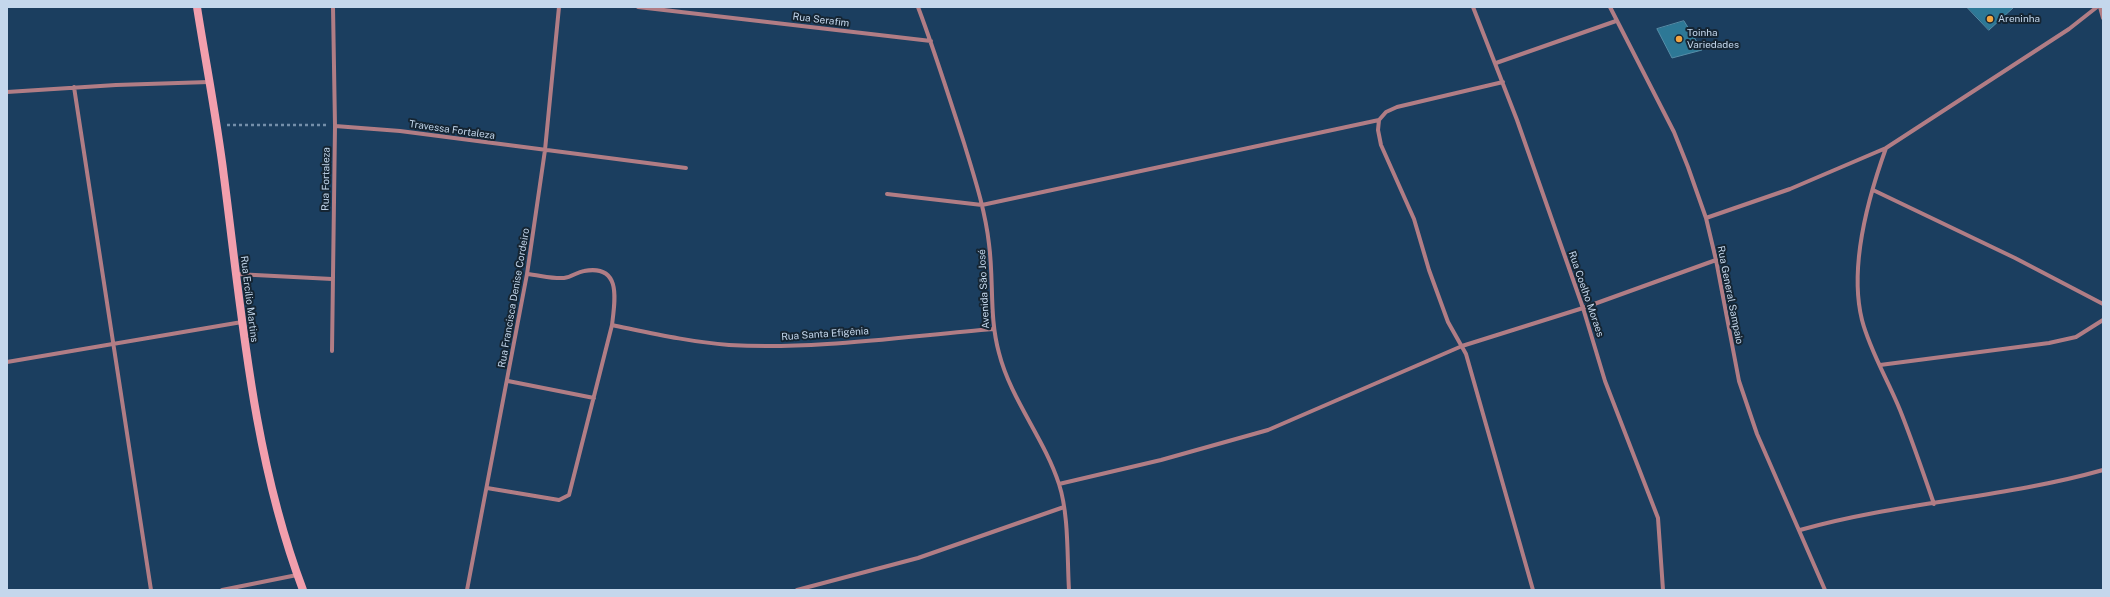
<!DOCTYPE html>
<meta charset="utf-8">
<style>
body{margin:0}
#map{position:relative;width:2110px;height:597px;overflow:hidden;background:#1b3e5f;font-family:"Public Sans",sans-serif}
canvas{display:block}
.frame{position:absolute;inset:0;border:8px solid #c4d7ec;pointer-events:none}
</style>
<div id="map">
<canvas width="2110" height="597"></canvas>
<div class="frame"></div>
</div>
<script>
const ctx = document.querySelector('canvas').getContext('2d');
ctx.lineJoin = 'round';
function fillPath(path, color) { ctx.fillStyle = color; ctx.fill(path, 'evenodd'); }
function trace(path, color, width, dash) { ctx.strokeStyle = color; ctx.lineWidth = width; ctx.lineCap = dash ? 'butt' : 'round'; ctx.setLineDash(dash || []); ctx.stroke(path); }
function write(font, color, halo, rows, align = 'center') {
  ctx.font = font + ' "Public Sans",sans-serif'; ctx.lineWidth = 4; ctx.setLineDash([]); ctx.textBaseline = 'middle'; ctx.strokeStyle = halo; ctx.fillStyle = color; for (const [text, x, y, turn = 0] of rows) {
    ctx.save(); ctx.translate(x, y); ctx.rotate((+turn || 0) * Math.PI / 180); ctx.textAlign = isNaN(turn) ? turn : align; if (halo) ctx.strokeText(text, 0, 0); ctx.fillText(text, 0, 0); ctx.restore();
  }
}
const building = new Path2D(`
 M1967 7H2014L1989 30Z
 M1684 21 1702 50 1672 58 1657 29Z`);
fillPath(building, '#2d7896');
trace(building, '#568da7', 1);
trace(new Path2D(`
 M227 125H326`), '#748faa', 2.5, [3, 3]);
trace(new Path2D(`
 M638 7 931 41
 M918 7C935 52 949 97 964 143 974 176 985 209 989 244 994 281 989 317 999 353 1011 400 1044 438 1059 484 1069 515 1067 557 1069 590
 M1473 7 1517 120 1583 308 1605 381 1658 518 1663 590
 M1610 7 1674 132 1688 167 1706 218 1716 260 1739 381 1757 434 1825 590
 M2100 7 2103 18
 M1496 63 1616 21
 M1503 82 1397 107 1386 112 1379 120 1378 130 1381 145 1414 219 1429 270 1448 322 1466 354 1533 590
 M74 87 151 590
 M7 92 116 85 209 82
 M335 126 400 131 686 168
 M1886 148C1868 198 1849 268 1862 320 1870 351 1888 380 1900 410 1912 440 1923 472 1934 504
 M1873 190 2015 258 2103 304
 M887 194 982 205 1379 120
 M1706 218 1790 189 1886 148 2069 29 2097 7
 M236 274 332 279
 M527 274C539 275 552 279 564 278 572 277 577 272 584 271 622 264 615 300 612 325
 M332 351 335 126 333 7
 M7 362 242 322
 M1880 365 2049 343 2076 337 2103 320
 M508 381 594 398
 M1059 484 1161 460 1268 430 1462 346 1583 308 1716 260
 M487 488 559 500 569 495 612 325C651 333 690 342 729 345 814 350 908 336 993 329
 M1800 530C1899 502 2004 498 2103 470
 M222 590 297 575
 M467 590 527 274 545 150 559 7
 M797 590 918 558 1064 507`), '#b17d85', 4);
trace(new Path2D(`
 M197 7C206 64 217 120 224 177 242 316 253 458 303 590`), '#f29fad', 8);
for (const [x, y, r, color] of [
 [1990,19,4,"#f2a542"],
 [1679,39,4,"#f2a542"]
]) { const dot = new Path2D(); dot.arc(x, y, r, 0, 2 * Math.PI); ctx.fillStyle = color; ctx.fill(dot); trace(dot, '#152533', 1.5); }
write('10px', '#c4d7ec', '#152533', [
 ["Areninha",1998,19],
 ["Toinha",1687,33],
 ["Variedades",1687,45]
], 'left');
write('10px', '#c4d7ec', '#152533', [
 ["Rua Serafim",821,20,7],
 ["Travessa Fortaleza",452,130,8],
 ["Rua Fortaleza",326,179,-89],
 ["Avenida São José",984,289,-93],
 ["Rua Coelho Moraes",1586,294,71],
 ["Rua General Sampaio",1730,295,79],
 ["Rua Francisca Denise Cordeiro",514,298,-80],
 ["Rua Ercílio Martins",249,299,83],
 ["Rua Santa Efigênia",825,334,-4]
]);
</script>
